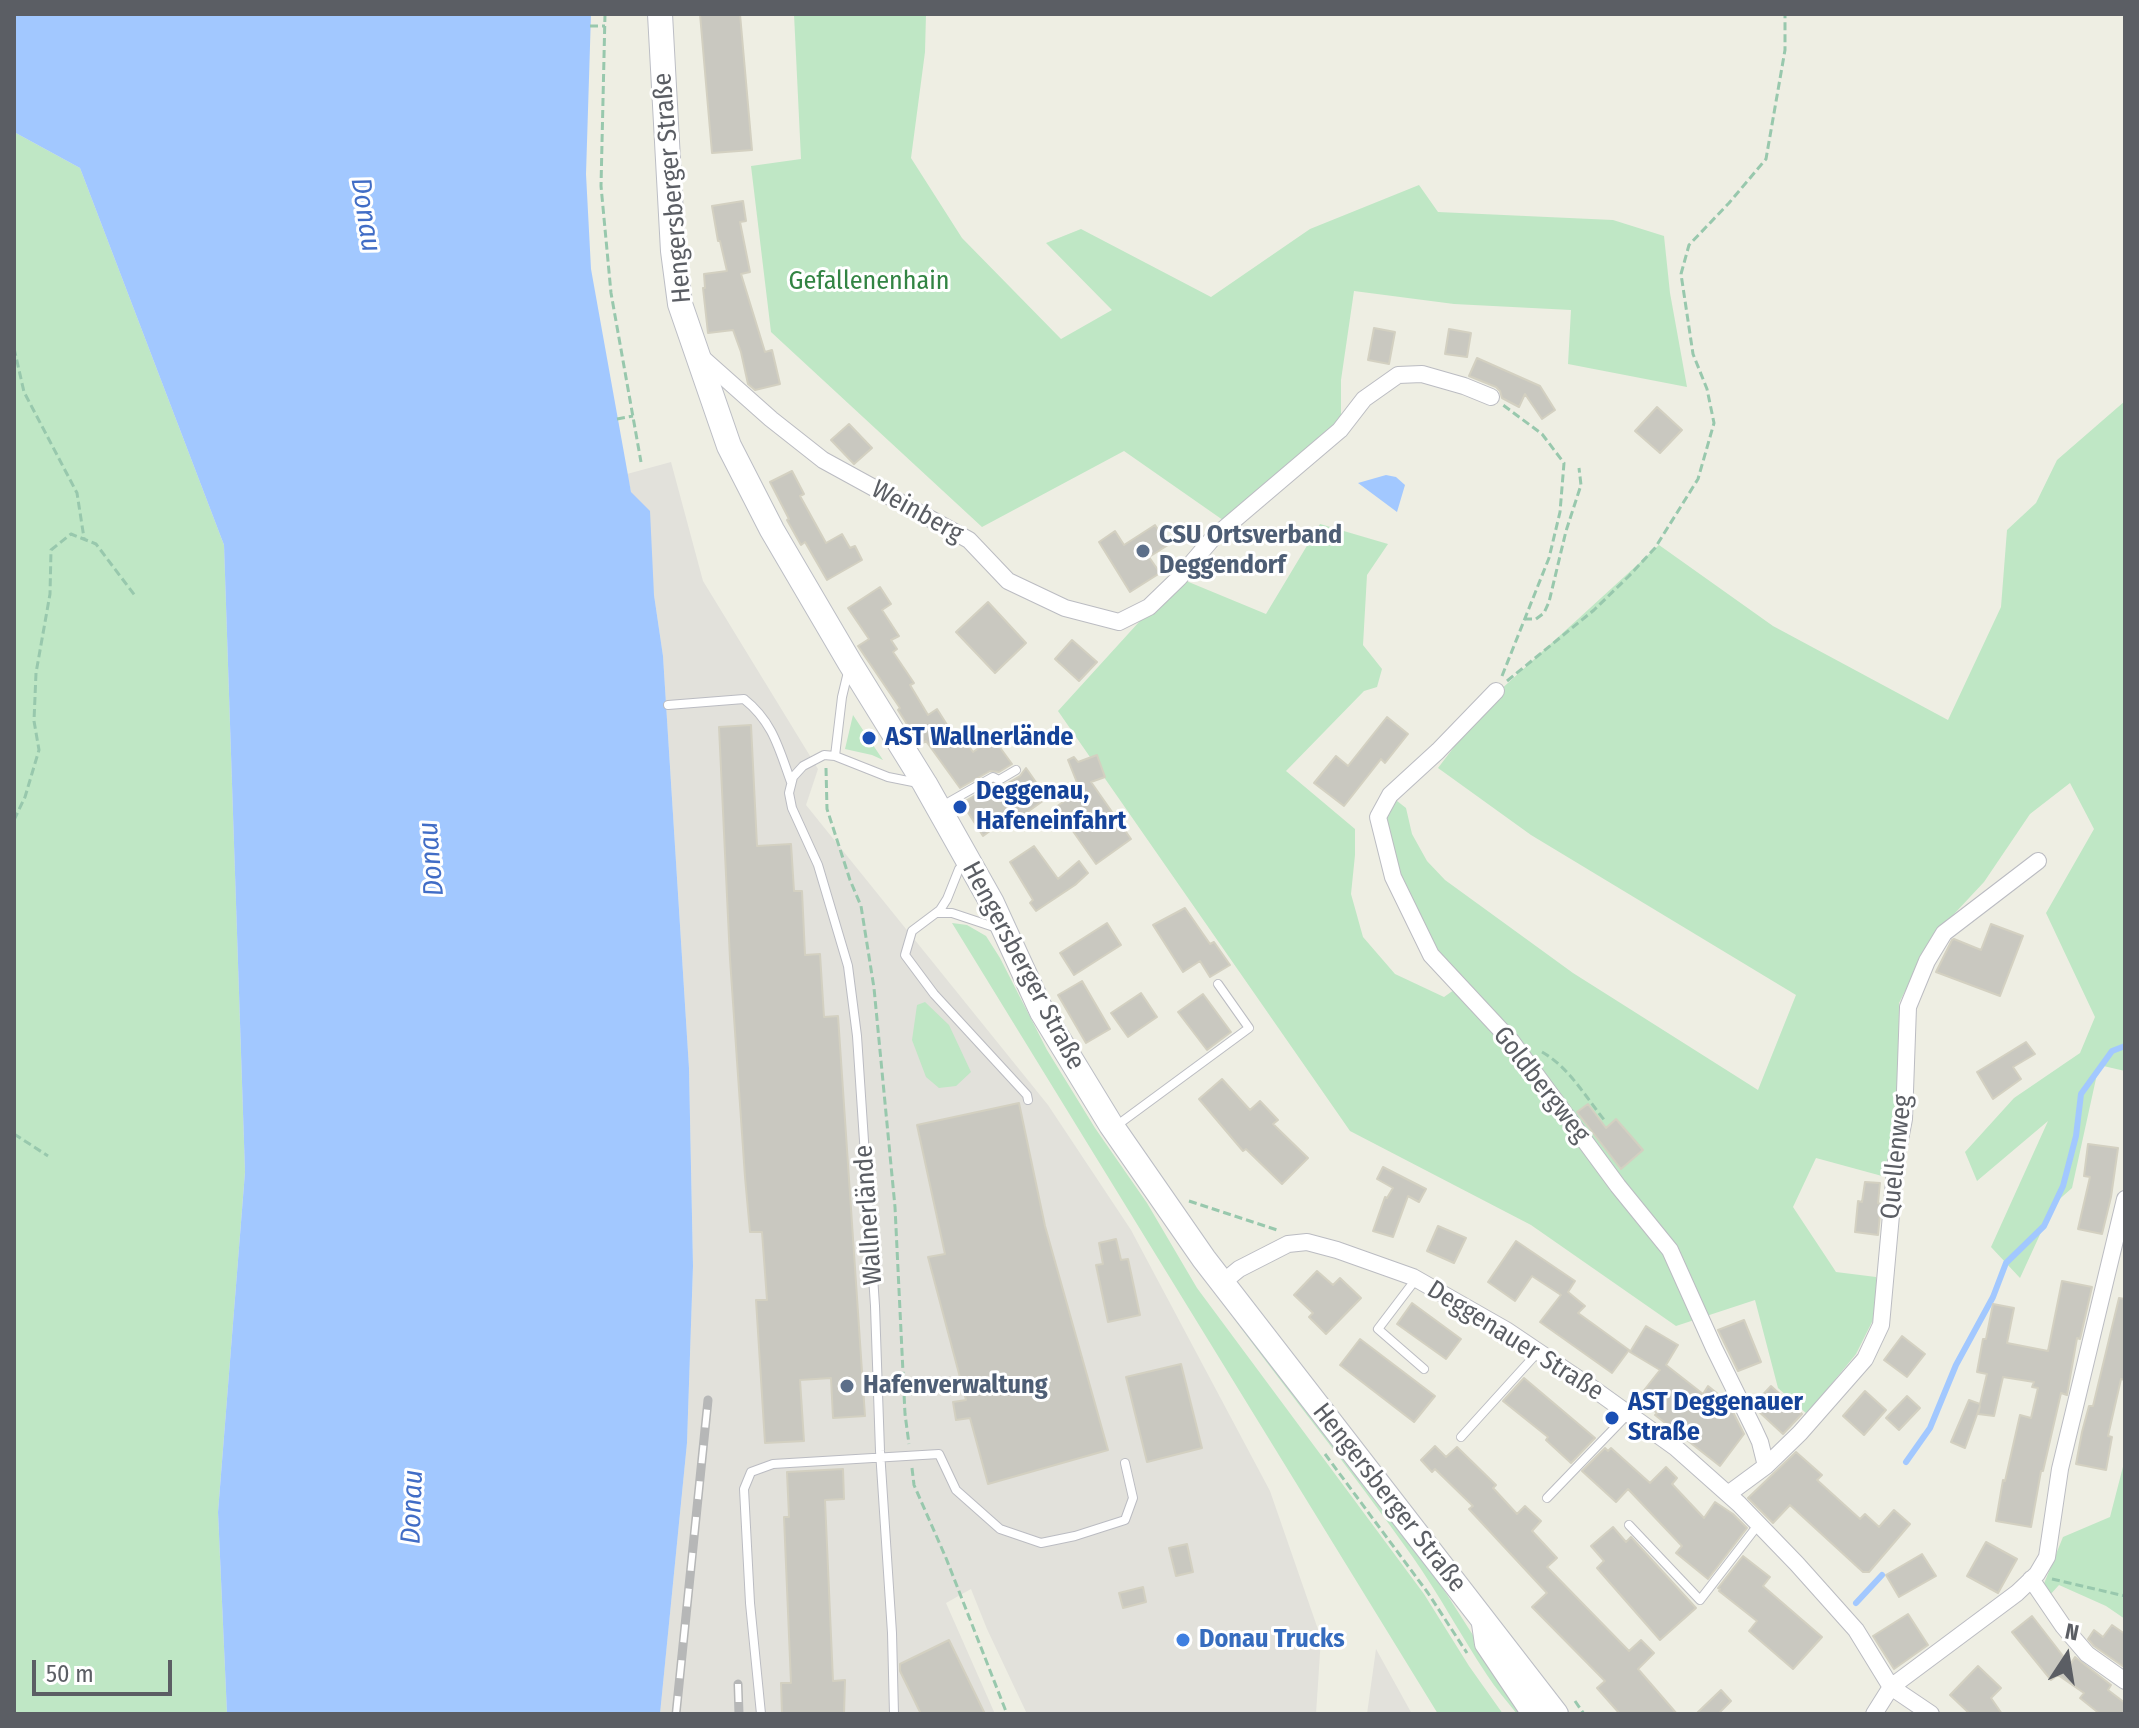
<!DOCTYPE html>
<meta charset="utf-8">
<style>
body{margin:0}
#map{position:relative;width:2139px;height:1728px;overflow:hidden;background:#eeeee3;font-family:"Fira Sans Condensed",sans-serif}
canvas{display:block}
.frame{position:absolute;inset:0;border:16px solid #5b5e64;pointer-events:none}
.north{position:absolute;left:2027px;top:1616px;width:80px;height:80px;-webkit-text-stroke:6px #fff;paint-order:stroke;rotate:12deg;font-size:22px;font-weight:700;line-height:32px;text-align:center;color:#5b5e64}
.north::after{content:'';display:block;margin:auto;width:28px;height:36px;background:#5b5e64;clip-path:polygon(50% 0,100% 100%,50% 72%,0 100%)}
.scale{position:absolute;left:32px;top:1660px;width:140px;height:36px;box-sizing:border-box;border:4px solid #5b5e64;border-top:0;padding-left:10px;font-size:24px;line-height:28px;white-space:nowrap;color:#5b5e64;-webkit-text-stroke:6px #fff;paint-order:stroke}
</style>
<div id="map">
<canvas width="2139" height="1728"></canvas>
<div class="frame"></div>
<div class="north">N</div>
<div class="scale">50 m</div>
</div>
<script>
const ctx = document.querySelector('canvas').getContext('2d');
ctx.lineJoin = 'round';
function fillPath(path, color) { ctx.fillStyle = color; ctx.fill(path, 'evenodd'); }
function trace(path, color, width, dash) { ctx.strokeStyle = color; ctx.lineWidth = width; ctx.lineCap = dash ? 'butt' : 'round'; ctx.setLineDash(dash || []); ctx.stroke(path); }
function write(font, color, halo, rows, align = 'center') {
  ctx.font = font + ' "Fira Sans Condensed",sans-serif'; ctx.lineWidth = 6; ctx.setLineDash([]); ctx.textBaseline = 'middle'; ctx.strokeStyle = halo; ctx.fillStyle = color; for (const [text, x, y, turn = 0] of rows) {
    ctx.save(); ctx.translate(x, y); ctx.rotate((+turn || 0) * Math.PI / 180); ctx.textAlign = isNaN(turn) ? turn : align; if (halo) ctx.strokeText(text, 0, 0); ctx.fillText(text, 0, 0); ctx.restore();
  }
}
fillPath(new Path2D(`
 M671 462 703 581 818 769 806 805 1048 1105 1131 1230 1270 1491 1321 1638 1316 1714H1027L987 1629 971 1589 946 1603 995 1714H660L687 1443 693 1266 689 1068 663 656 654 595 627 474Z
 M1376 1649 1412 1714H1367Z`), '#e2e1db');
fillPath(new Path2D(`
 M794 14H926L925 52 911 158 962 238 1061 339 1112 310 1046 243 1081 229 1211 297 1310 229 1419 185 1438 212 1613 220 1664 236 1670 293 1687 387 1568 364 1571 310 1454 304 1354 291 1341 380V430L1230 525 1124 451 982 527 771 332 751 166 801 159Z
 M14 132 80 168 224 545 245 1172 218 1512 227 1714H14Z
 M2125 401V1071L2099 1065 2072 1188 2054 1204 2020 1278 1991 1247 2048 1121 1977 1181 1965 1152 2014 1098 2080 1053 2095 1017 2046 913 2094 829 2070 783 2030 814 1984 882 1955 913 1924 954 1899 1003 1898 1125 1882 1176 1816 1158 1793 1207 1836 1272 1876 1277 1879 1308 1856 1354 1807 1414 1778 1388 1755 1300 1676 1326 1531 1225 1350 1131 1058 711 1179 578 1266 614 1320 524 1388 544 1367 575 1363 645 1382 669 1377 687 1364 691 1286 771 1355 829V855L1351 894 1363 937 1395 974 1444 997 1461 985 1433 954 1395 877 1379 817 1392 797 1406 808 1412 834 1427 861 1445 880 1573 973 1758 1090 1796 995 1531 835 1438 768 1454 747 1455 737 1497 693 1659 545 1773 626 1948 720 2001 607 2007 530 2036 503 2057 460Z
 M853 715 883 760 872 755 845 749Z
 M952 923 967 925 986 936 1000 958 1047 1050 1095 1128 1147 1203 1197 1288 1424 1594 1469 1666 1503 1714H1438Z
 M925 1002 949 1025 971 1072 956 1086 939 1088 926 1077 912 1040 917 1005Z
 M1213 1290 1435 1576 1496 1671 1527 1714H1517C1507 1701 1496 1689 1487 1675 1461 1636 1439 1594 1412 1556 1348 1465 1278 1380 1213 1290Z
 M2125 1459V1619L2106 1606 2059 1585 2049 1596 2043 1586 2063 1537 2110 1517Z`), '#bfe7c5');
fillPath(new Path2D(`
 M14 14H591L586 174 591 269 631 492 650 511 654 595 663 656 689 1068 693 1266 687 1443 660 1714H227L218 1512 245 1172 224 545 80 168 14 132Z
 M1386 475 1396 477 1405 485 1397 512 1358 483Z`), '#a2c8ff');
trace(new Path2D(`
 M1906 1462 1930 1428 1956 1365 1993 1297 2006 1263 2044 1226 2063 1186 2076 1136 2081 1094 2112 1051 2125 1046
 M1856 1603 1882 1575`), '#a2c8ff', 6);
const building = new Path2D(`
 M700 14H740L752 150 712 153Z
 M743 201 746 221 740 222 750 272 741 274 765 352 772 350 780 384 755 390 748 384 741 352 733 330 708 333 703 288H705L704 274 727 271 720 241H718L712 206Z
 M1374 328 1395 332 1389 364 1368 360Z
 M1449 329 1471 333 1467 357 1445 354Z
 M1477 358 1540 386 1555 410 1542 419 1525 394 1519 407 1502 398 1500 391 1496 387 1469 376Z
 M1657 407 1682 430 1660 453 1635 431Z
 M849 424 872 448 854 464 831 440Z
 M792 471 804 494 800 496 826 543 842 534 850 548 855 546 862 560 827 580 805 542 801 545 787 520 789 519 770 482Z
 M1155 525 1168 545 1149 557 1160 573 1130 592 1099 542 1115 531 1124 545Z
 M880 587 891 604 882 610 899 636 891 640 897 649 893 652 914 683 910 685 928 715 937 709 956 739 961 735 973 752 993 738 1012 764 999 772 990 771 960 788 926 741 920 745 898 710 900 708 858 646 869 639 848 608Z
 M988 602 1026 643 995 673 956 632Z
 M1072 640 1097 662 1079 681 1055 659Z
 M1387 717 1408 734 1385 763 1381 759 1344 806 1314 783 1336 756 1348 766Z
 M751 725 757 846 791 844 794 891H802L805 955 820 954 824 1017 838 1016 865 1416 833 1418 831 1378 800 1380 804 1441 765 1443 756 1300H767L762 1232H750L745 1177 730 959 719 727Z
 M1097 755 1105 777 1091 782 1131 839 1096 864 1056 807 1080 790 1068 760 1074 757 1078 762Z
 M1026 768 1047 798 1019 818 1011 816 983 836 962 803 993 785 1003 786 1020 776Z
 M1034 846 1058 879 1079 861 1088 873 1075 885 1036 911 1030 903 1033 900 1010 862Z
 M1185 908 1210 944 1214 942 1230 965 1210 977 1200 961 1183 972 1153 925Z
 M1107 923 1121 945 1074 975 1060 953Z
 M1991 924 2023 936 2000 996 1936 972 1952 940 1954 939 1981 950Z
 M1082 981 1110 1029 1086 1043 1058 995Z
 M1141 993 1157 1017 1128 1037 1111 1013Z
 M1203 994 1231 1032 1207 1050 1178 1012Z
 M2026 1042 2035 1054 2013 1067 2021 1079 1993 1099 1977 1072Z
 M1222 1079 1250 1110 1260 1101 1278 1120 1273 1124 1308 1158 1282 1184 1246 1149 1243 1151 1199 1099Z
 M1019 1103 1045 1226 1108 1450 988 1484 970 1418 956 1420 953 1402 966 1400 928 1257 945 1254 917 1125Z
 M1588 1104 1606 1128 1616 1119 1643 1150 1621 1169 1577 1112Z
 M2088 1144 2118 1148 2111 1197 2102 1234 2078 1229 2090 1177 2084 1176Z
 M1383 1167 1426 1189 1419 1202 1408 1196 1393 1237 1373 1231 1385 1197 1387 1198 1393 1188 1377 1179Z
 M1865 1182 1880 1183 1878 1203 1881 1204 1878 1235 1855 1232 1858 1201 1862 1202Z
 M1438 1226 1466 1238 1454 1263 1427 1251Z
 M1116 1239 1121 1260 1128 1259 1140 1315 1108 1322 1096 1265 1103 1264 1099 1243Z
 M1516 1241 1575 1281 1568 1292 1585 1306 1578 1313 1629 1350 1612 1373 1540 1322 1561 1295 1532 1276 1515 1301 1488 1282Z
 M1317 1271 1333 1285 1340 1278 1361 1298 1326 1334 1309 1317 1313 1313 1294 1295Z
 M2062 1281 2092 1287 2080 1339 2077 1338 2067 1395 2061 1393 2043 1471H2041L2031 1527 1996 1521 2003 1480 2005 1481 2020 1415 2031 1418 2038 1388 2032 1387 2034 1382 2003 1377 1994 1416 1978 1414 1980 1406 1965 1448 1951 1442 1969 1400 1980 1404 1987 1374 1977 1372 1983 1339H1986L1993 1304 2014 1308 2007 1343 2048 1351Z
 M2119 1298 2125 1299V1380L2121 1379 2108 1436 2112 1437 2106 1470 2076 1464 2082 1432 2089 1406H2093Z
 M1412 1303 1461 1339 1446 1359 1397 1324Z
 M1744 1320 1761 1362 1738 1371 1718 1330Z
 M1646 1326 1678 1345 1666 1365 1703 1394 1708 1386 1728 1402 1744 1434 1720 1466 1655 1415 1657 1413 1638 1398 1660 1370 1630 1352Z
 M1902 1336 1925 1354 1907 1377 1884 1360Z
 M1360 1339 1435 1396 1414 1422 1340 1365Z
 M1181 1364 1202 1448 1147 1462 1126 1377Z
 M1524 1378 1595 1438 1571 1463 1546 1440 1548 1437 1503 1401Z
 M1771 1386 1802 1414 1783 1434 1756 1409 1754 1404Z
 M1865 1391 1886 1410 1864 1435 1843 1416Z
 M1907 1396 1920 1408 1899 1430 1886 1418Z
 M1435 1446 1446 1457 1457 1447 1496 1485 1493 1488 1517 1514 1525 1506 1541 1521 1532 1531 1557 1558 1547 1567 1629 1651 1641 1640 1654 1653 1638 1669 1677 1714H1620L1597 1688 1605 1681 1532 1607 1547 1593 1469 1509 1473 1506 1435 1469 1432 1472 1421 1460Z
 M1605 1448 1608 1451 1611 1448 1650 1483 1666 1467 1677 1478 1672 1484 1704 1518 1715 1502 1733 1514 1747 1528 1708 1579 1676 1553 1682 1546 1628 1489 1616 1502 1582 1471Z
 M1796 1452 1822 1475 1817 1480 1860 1519 1865 1514 1879 1527 1894 1510 1910 1524 1869 1572H1863L1790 1505 1773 1523 1748 1498Z
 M843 1469 844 1499 825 1500 833 1681 845 1680 844 1714H782L781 1683H791L784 1517H789L787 1472Z
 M1613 1527 1626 1542 1631 1537 1696 1608 1660 1640 1597 1568 1604 1561 1591 1546Z
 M1986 1542 2017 1559 1998 1593 1967 1576Z
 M1187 1544 1193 1572 1176 1576 1169 1548Z
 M1922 1554 1936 1576 1899 1597 1886 1575Z
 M1743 1556 1770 1577 1763 1586 1822 1637 1793 1669 1749 1631 1757 1621 1719 1591 1720 1589 1718 1588Z
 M1143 1587 1146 1602 1123 1608 1119 1593Z
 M1908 1614 1928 1645 1894 1669 1873 1636Z
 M2032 1616 2070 1665 2075 1657 2111 1685 2108 1690 2125 1703V1714H2100L2080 1698 2084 1693 2058 1675 2051 1680 2012 1632Z
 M2112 1625 2125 1634 2124 1667 2094 1646 2088 1639 2094 1630 2103 1637Z
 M949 1640 985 1714H921L900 1671V1664Z
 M1978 1666 2001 1688 1991 1698 2002 1714H1970L1950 1695Z
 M1721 1690 1731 1701 1718 1714H1696Z`);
fillPath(building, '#c9c8c0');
trace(building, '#d3d0c1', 2);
const service = new Path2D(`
 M668 705 744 699C773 722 779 749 791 782
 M835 756 842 697 848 672
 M942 806 993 777 999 780 1016 770
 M964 864 959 869 947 899 940 910 912 931 905 955 934 994 1027 1095 1028 1100
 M937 913H952L1000 929
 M1116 1126 1249 1028 1218 984
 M1416 1279 1378 1329 1424 1369
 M1461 1437 1538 1352
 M1547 1498 1628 1414
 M1629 1525 1700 1600 1758 1525
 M761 1714 750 1603 744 1489 751 1472 773 1464 939 1454 956 1490 1000 1529 1041 1543 1075 1536 1125 1520 1133 1498 1125 1463
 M894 1714 892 1633 880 1451 875 1306 857 1036 848 966 818 865 792 808 789 793 793 777 803 766 824 755 835 756 888 777 918 783`);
const minor = new Path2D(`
 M699 355 771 419 823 460 969 540 1008 581 1065 608 1119 622 1149 607 1179 578 1213 538 1340 430 1364 399 1398 375 1422 374 1464 386 1491 397
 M1496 691 1438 751 1390 795 1378 817 1393 877 1431 955 1512 1042 1618 1186 1670 1250 1714 1348 1754 1429 1760 1442 1766 1466 1728 1494
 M1222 1283 1239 1269 1288 1244 1307 1242 1337 1250 1413 1277 1506 1330 1598 1392 1676 1448 1739 1504 1797 1564 1856 1630 1891 1687 1931 1714
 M1766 1466 1800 1433 1865 1359 1881 1325 1896 1160 1904 1119 1908 1007 1927 961 1944 933 2038 861
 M2031 1579 2063 1626 2087 1654 2125 1681
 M1874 1714 1891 1687 2017 1593 2037 1574 2047 1557 2060 1469 2125 1199`);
const tertiary = new Path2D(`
 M1481 1617 1485 1644 1532 1714`);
const secondary = new Path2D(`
 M660 14 673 251 680 304 729 446 772 530 850 663 925 784 992 903 1042 1012 1111 1125 1204 1259 1556 1714`);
trace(service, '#bbbcc2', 10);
trace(minor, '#bbbcc2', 18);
trace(tertiary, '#bbbcc2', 22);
trace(secondary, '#bcbec5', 26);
trace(new Path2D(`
 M605 14 601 186 611 293 641 462
 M590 26H605
 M14 348 24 392 77 493 84 538
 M617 419 633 416
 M1524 619H1536L1544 613 1549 602 1566 531 1581 485 1579 468
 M1502 676 1549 558 1560 512 1564 463 1542 434 1503 405
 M1507 681 1594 610 1629 576 1655 548 1698 479 1714 423 1707 389 1693 354 1681 274 1689 245 1729 203 1766 159 1785 50V14
 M826 768 827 809 850 880 861 906 874 988 895 1207 905 1414 909 1444
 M14 820 25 797 39 750 34 721 36 673 50 594 51 550 71 534 96 544 136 597
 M1542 1052C1570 1068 1586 1098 1606 1122
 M14 1134 48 1156
 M1189 1201 1277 1230
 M1325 1454 1428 1593 1467 1653
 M912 1468 914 1485 946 1558 1007 1714
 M2052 1579 2125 1596
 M1575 1701 1584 1714`), '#98c8ad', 3, [8, 4]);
trace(service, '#fff', 8);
trace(minor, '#fff', 16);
trace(tertiary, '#fff', 20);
trace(secondary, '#fff', 24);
const rail = new Path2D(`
 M738 1684 739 1714
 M676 1714 708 1400`);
trace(rail, '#b6b7b7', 9);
trace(rail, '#fff', 6, [18]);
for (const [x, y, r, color] of [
 [1143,551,8,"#5c6f8a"],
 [869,738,8,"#1a4fb4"],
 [960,807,8,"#1a4fb4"],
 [847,1386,8,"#5c6f8a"],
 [1612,1418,8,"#1a4fb4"],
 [1183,1640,8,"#3f7fe0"]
]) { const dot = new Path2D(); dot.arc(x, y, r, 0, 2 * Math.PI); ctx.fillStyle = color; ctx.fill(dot); trace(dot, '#fff', 3); }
write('26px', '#5b5e64', '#fff', [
 ["Hengersberger Straße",673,188,-95],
 ["Weinberg",917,512,29],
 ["Hengersberger Straße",1023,966,62],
 ["Goldbergweg",1541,1085,52],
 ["Quellenweg",1897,1157,-84],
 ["Wallnerlände",869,1215,-94],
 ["Deggenauer Straße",1515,1341,32],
 ["Hengersberger Straße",1389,1498,52]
]);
write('26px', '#328443', '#fff', [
 ["Gefallenenhain",869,282]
]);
write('bold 26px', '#4e5e75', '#fff', [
 ["CSU Ortsverband",1159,536],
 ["Deggendorf",1159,566],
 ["Hafenverwaltung",863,1386]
], 'left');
write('bold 26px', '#164399', '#fff', [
 ["AST Wallnerlände",885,738],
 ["Deggenau,",976,792],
 ["Hafeneinfahrt",976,822],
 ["AST Deggenauer",1628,1403],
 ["Straße",1628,1433]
], 'left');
write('bold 26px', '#366cbe', '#fff', [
 ["Donau Trucks",1199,1640]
], 'left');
write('italic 28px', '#416dc6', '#fff', [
 ["Donau",365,215,81],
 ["Donau",432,859,-95],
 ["Donau",413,1507,-88]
]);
</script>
